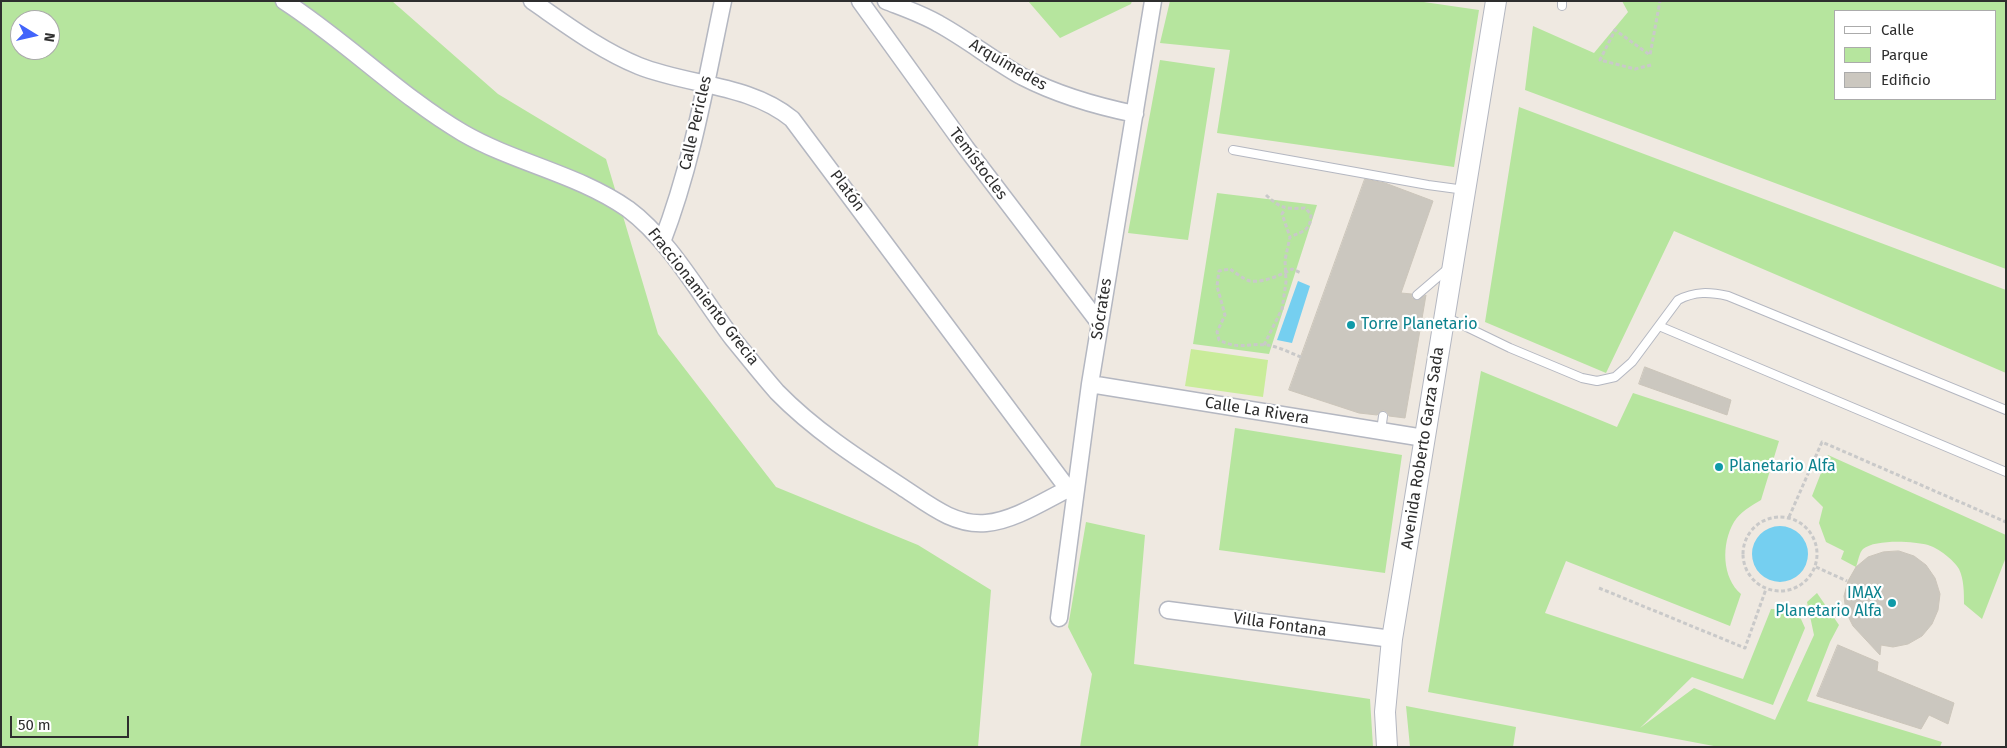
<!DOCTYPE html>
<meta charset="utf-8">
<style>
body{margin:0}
#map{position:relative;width:2007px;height:748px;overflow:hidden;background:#efe9e1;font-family:"Fira Sans",sans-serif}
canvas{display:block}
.frame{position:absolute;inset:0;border:2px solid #2e2e2e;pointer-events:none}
.legend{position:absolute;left:1834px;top:10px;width:162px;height:90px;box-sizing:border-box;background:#fff;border:1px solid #ababab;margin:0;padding:6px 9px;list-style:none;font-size:15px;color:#2e2e2e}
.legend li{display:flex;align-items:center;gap:10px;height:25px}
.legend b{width:25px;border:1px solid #ababab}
.north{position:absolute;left:10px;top:10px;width:50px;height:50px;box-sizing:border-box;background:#fff;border:1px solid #ababab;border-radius:50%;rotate:99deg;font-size:14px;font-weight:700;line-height:20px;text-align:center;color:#2e2e2e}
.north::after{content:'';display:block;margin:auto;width:18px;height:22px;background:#4264fb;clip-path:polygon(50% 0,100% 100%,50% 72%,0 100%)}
.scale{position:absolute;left:10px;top:716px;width:119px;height:22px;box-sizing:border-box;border:2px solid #2e2e2e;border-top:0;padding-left:6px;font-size:15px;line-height:18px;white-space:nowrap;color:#2e2e2e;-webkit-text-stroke:4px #fff;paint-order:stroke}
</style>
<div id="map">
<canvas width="2007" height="748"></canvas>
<div class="frame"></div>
<ul class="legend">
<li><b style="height:6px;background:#fff"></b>Calle</li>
<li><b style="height:14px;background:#b6e59e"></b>Parque</li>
<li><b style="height:14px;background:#cbc7bf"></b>Edificio</li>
</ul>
<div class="north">N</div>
<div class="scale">50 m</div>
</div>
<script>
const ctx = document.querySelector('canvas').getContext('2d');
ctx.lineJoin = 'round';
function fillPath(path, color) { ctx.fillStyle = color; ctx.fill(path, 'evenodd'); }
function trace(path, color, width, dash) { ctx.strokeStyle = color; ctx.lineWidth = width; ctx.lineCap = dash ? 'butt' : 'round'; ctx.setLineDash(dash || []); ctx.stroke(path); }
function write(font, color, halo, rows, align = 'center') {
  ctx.font = font + ' "Fira Sans",sans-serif'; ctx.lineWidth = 4.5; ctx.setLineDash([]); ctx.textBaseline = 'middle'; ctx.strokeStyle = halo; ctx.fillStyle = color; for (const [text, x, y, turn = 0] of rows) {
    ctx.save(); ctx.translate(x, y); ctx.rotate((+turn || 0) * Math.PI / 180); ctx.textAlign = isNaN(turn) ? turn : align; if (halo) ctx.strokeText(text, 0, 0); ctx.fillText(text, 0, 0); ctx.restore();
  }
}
fillPath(new Path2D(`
 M1 1H392L498 94 606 159 658 334 776 487 918 545 991 590 978 747H1ZM20 20H50V50H20Z
 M1028 1H1132L1131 4 1060 38Z
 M1170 1H1417L1479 10 1454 167 1217 133 1230 50 1160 43Z
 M1622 1H2006V269L1525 90 1533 26 1594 53 1628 12ZM1836 11H1996V99H1836Z
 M1160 60 1215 68 1188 240 1128 233Z
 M1519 107 2006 290V373L1674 231 1606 373 1485 322Z
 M1217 193 1317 205 1269 354 1193 344Z
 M1481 371 1617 427 1633 393 1779 441 1761 500C1751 506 1740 512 1734 522 1721 544 1722 578 1741 594L1730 626 1566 561 1545 613 1743 679 1771 609 1797 610 1805 628 1773 705 1692 677 1640 728 1694 688 1775 720 1814 635 1807 602 1817 593 1839 625 1830 642 1807 701 1942 742 1940 747H1719L1428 692Z
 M1235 428 1402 455 1385 573 1219 550Z
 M1828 455 2006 535V557L1982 619 1964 604C1964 593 1964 579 1959 569 1954 560 1938 548 1928 545 1913 541 1875 539 1863 549 1859 553 1858 562 1856 567L1841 559 1844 551 1826 542 1819 523 1823 507 1812 496Z
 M1086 522 1145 535 1134 664 1370 699 1373 747H1080L1092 674 1068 627Z
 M1406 706 1516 727 1513 747H1410Z`), '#b6e59e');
fillPath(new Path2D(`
 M1191 349 1268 360 1263 397 1185 386Z`), '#c9ec9a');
fillPath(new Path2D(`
 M1298 281 1310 286 1292 343 1277 340Z
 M1752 554a28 28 0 1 1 56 0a28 28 0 1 1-56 0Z`), '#75cff0');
const building = new Path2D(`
 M1365 179 1385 183 1433 201 1401 293 1412 294V298L1416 300 1426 295 1405 418 1389 416 1387 412 1383 410 1377 415 1359 413 1289 390Z
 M1645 367 1731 400 1727 415 1639 384Z
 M1899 551 1914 556 1926 565 1935 578 1940 594 1938 610 1932 624 1922 636 1908 644 1893 647 1881 645 1880 655 1853 626 1846 612 1844 596 1848 581 1856 567 1868 557 1883 552Z
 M1838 645 1878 662 1877 671 1954 703 1948 724 1929 715 1921 729 1817 696Z`);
fillPath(building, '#cbc7bf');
trace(building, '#cbc5ba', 1);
const service = new Path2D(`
 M1562 6V1
 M1233 150 1428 185 1465 190
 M1417 295 1445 271 1450 270
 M1446 317 1510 348 1582 378 1597 381 1615 377 1632 362 1678 300C1695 291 1710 292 1728 296L2006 410
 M1659 326 2006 472
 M1381 431 1383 416`);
const minor = new Path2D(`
 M284 1C346 41 400 96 463 133 515 163 578 174 628 209 670 240 701 297 733 339 747 356 762 375 777 392 814 430 859 459 902 487 928 504 954 526 986 523 1013 521 1044 501 1068 489
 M532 1C567 25 600 50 639 66 690 86 749 84 792 119L1068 489 1075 490
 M860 1 966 148 1100 324
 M886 1C904 8 922 14 939 24 968 40 994 61 1023 77 1058 95 1096 106 1135 114
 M662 242C692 165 706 82 723 1
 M1090 384 1424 438
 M1168 610 1392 639
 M1059 618 1090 384 1153 1`);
const tertiary = new Path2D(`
 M1387 747 1385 712 1392 639 1496 1`);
trace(service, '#b4b7c1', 10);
trace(minor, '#b4b7c1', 19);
trace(tertiary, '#b4b7c1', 22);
trace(new Path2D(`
 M1651 65 1635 69 1600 60 1615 30 1650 55 1660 1
 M1266 195C1281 209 1286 209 1305 208L1311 214C1311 230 1304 231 1290 237
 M1264 345 1282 309 1286 282 1285 260 1290 237 1282 214 1285 209
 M1301 357C1290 353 1278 346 1266 345 1246 343 1239 350 1219 340L1217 332 1225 315 1217 286 1219 271 1230 269C1236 273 1243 279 1250 281 1263 283 1281 275 1292 269L1301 273
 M1743 554a37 37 0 1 1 74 0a37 37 0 1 1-74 0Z
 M1789 517 1822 442 2006 522
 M1816 567 1847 581
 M1599 588 1745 648 1766 589`), '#c9c9c9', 3, [4, 2.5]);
trace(service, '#fff', 8);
trace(minor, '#fff', 16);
trace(tertiary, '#fff', 20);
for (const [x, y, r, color] of [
 [1351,325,5,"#0f9aa8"],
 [1719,467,5,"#0f9aa8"],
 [1892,603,5,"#0f9aa8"]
]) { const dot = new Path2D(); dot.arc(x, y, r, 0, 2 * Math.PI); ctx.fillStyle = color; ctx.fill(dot); trace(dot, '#fff', 2); }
write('16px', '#2e2e2e', '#fff', [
 ["Arquímedes",1008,65,30],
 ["Calle Pericles",696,123,-77],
 ["Temístocles",978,164,53],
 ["Platón",847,191,53],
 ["Fraccionamiento Grecia",703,297,52],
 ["Sócrates",1102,309,-81],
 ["Calle La Rivera",1257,411,9],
 ["Avenida Roberto Garza Sada",1423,448,-81],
 ["Villa Fontana",1280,625,8]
]);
write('16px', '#0d838f', '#fff', [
 ["Torre Planetario",1361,325],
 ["Planetario Alfa",1729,467],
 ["IMAX",1882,594,"right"],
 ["Planetario Alfa",1882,612,"right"]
], 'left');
</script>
